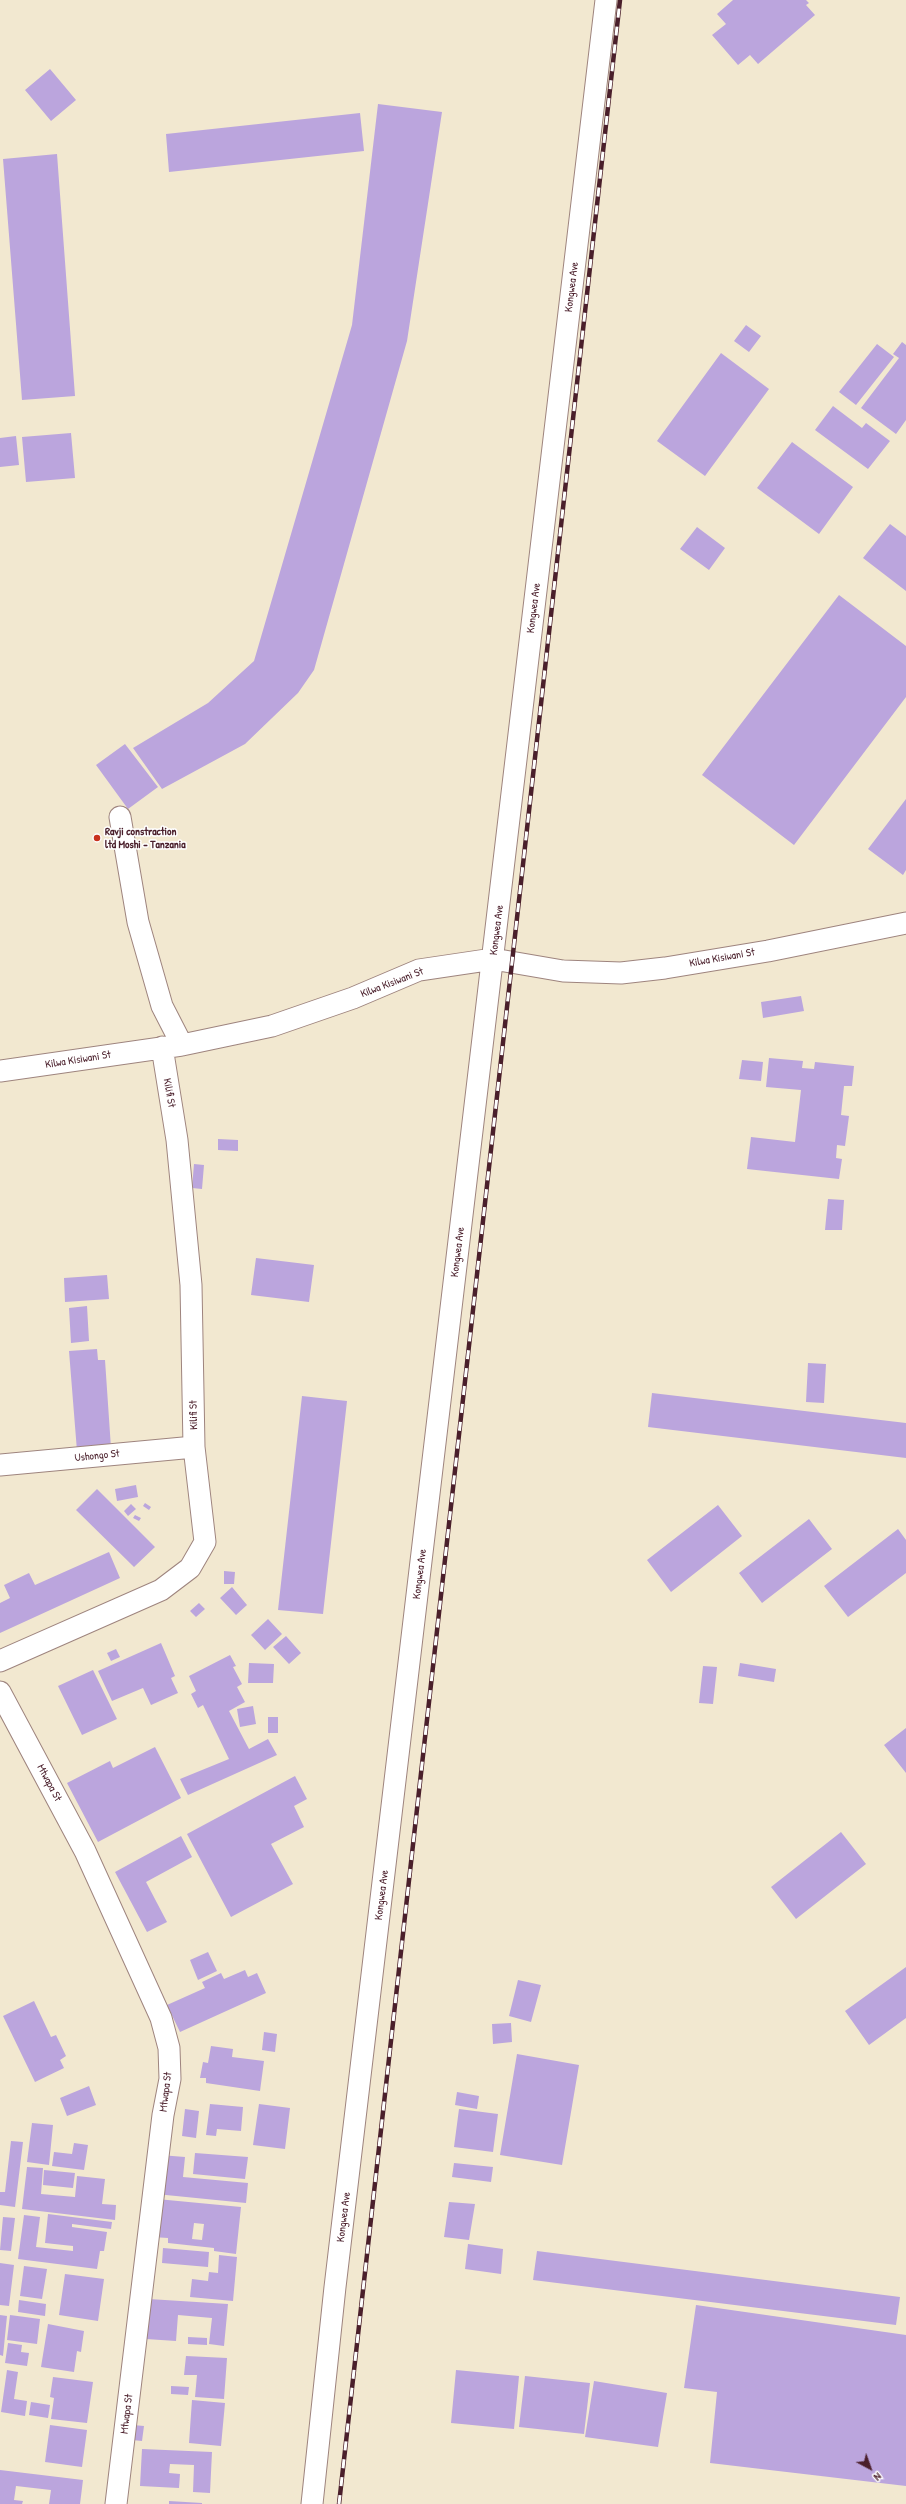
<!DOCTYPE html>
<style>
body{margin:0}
#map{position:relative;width:906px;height:2504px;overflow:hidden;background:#f2e8d0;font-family:"Patrick Hand",sans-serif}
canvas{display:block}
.north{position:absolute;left:850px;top:2448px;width:40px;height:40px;-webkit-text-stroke:3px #fff;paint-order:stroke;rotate:139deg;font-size:11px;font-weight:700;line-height:16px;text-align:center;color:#4a1f2b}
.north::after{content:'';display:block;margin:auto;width:14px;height:18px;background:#4a1f2b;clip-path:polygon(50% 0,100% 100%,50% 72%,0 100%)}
</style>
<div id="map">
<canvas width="906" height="2504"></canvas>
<div class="north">N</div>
</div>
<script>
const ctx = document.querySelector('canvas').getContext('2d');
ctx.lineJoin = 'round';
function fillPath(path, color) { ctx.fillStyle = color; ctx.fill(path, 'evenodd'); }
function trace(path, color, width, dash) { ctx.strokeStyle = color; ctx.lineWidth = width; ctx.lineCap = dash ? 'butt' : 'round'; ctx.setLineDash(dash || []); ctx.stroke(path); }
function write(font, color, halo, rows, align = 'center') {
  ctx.font = font + ' "Patrick Hand",sans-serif'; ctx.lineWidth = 3; ctx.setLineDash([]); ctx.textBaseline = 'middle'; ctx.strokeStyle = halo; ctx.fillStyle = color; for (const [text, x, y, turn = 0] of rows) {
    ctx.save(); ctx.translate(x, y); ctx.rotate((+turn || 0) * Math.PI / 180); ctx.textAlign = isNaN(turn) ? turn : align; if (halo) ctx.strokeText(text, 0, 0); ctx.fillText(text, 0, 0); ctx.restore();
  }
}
fillPath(new Path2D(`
 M733 0H806L809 3 806 5 815 15 758 64 750 55 738 65 712 35 726 24 717 14Z
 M50 69 76 100 51 121 25 90Z
 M378 104 442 112 407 341 314 670 298 693 245 744 162 789 133 748 208 703 254 661 352 325Z
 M360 113 364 151 169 172 166 134Z
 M57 154 75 396 22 400 3 159Z
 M746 325 761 336 749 352 734 341Z
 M902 342 906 345V420L896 434 861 408 899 358 893 354Z
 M877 344 894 357 856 405 839 392Z
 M721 353 769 389 705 476 657 441Z
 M833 406 862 428 866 423 890 441 868 469 815 430Z
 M71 433 75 478 26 482 22 437Z
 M16 436 19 465 0 467V438Z
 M792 442 853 487 819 534 757 488Z
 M890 524 906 536V591L863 558Z
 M697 527 725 548 709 570 680 549Z
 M839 595 906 646V697L794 845 702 775Z
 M125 744 158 787 128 809 96 765Z
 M906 799V870L903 875 868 849Z
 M801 996 804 1011 763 1018 761 1002Z
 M769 1058 803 1061 802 1068 814 1069 815 1062 854 1066 852 1086H844L841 1115 849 1116 845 1146 837 1145 836 1158 842 1159 839 1179 747 1169 751 1137 795 1142 801 1090 766 1087Z
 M742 1060 763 1062 761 1081 739 1079Z
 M218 1139 238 1140V1151L218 1150Z
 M194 1164 204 1165 202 1189 192 1188Z
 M828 1199 844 1200 842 1230H825Z
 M256 1258 314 1265 309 1302 251 1295Z
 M107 1275 109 1299 65 1302 64 1278Z
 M87 1306 89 1341 71 1343 69 1308Z
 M97 1349 98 1360H105L111 1448 77 1451 69 1351Z
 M808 1363 826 1364 824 1403 806 1402Z
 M652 1393 906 1423V1458L648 1427Z
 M302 1396 347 1401 323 1614 278 1610Z
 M136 1485 138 1497 117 1501 115 1489Z
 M97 1489 155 1547 134 1567 76 1510Z
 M145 1503 151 1507 149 1510 143 1506Z
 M131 1504 136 1509 128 1516 124 1511Z
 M718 1505 742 1536 671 1592 647 1560Z
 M135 1515 141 1518 139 1521 133 1518Z
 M809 1519 832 1549 762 1603 739 1573Z
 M898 1529 906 1540V1573L848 1617 824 1586Z
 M109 1552 120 1578 0 1633V1603L10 1598 4 1585 29 1573 35 1585Z
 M224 1571 235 1572 234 1584H224Z
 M232 1587 247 1605 236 1615 220 1598Z
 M199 1603 205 1609 196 1617 190 1611Z
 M268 1619 282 1634 265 1650 251 1635Z
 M286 1636 301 1653 289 1664 273 1647Z
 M161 1643 175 1676 171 1678 178 1693 151 1705 143 1688 112 1701 98 1671Z
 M116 1649 120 1657 111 1661 107 1653Z
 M230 1655 236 1666 233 1667 242 1684 237 1687 245 1702 229 1711 249 1749 268 1739 277 1755 188 1795 180 1779 229 1759 203 1705 198 1708 191 1694 196 1691 189 1676Z
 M249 1663 274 1664 273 1683H248Z
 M740 1663 776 1669 774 1682 738 1676Z
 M703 1666 717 1667 713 1704 699 1703Z
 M93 1670 117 1719 82 1735 58 1686Z
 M253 1706 256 1724 240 1727 237 1709Z
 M268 1717H278V1733H268Z
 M906 1728V1773L884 1745Z
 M155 1747 181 1798 98 1842 67 1783 110 1761 113 1768Z
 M295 1776 307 1799 294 1806 304 1827 271 1844 293 1884 231 1917 187 1834Z
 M841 1832 866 1864 796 1919 771 1887Z
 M181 1836 192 1857 146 1882 167 1922 147 1932 115 1872Z
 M208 1952 217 1971 198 1980 190 1960Z
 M906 1967V2018L869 2045 845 2011Z
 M245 1970 248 1977 257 1973 266 1993 180 2032 167 2005 205 1988 202 1982 221 1973 224 1979Z
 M518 1980 541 1985 531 2022 509 2016Z
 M34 2001 51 2037 56 2035 66 2056 60 2060 64 2068 35 2082 3 2016Z
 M511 2023 512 2042 493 2044 492 2024Z
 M264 2032 277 2034 275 2052 262 2050Z
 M211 2046 233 2049 232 2057 264 2061 260 2091 206 2083V2078H200L203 2062 208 2063Z
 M517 2054 579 2065 562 2165 500 2155Z
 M89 2086 96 2105 67 2116 60 2098Z
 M457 2092 479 2096 477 2109 455 2105Z
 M210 2104 243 2107 241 2131 217 2129 216 2136 206 2135Z
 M259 2104 290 2108 285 2149 253 2145Z
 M185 2109 199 2111 196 2138 182 2136Z
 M459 2109 498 2114 493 2152 454 2147Z
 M32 2123 53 2125 49 2165 27 2162Z
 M11 2141 23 2142 15 2207 0 2205V2192H5Z
 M74 2143 88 2145 84 2170 52 2166 54 2152 72 2154Z
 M195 2153 248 2157 245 2179 193 2174Z
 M160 2155 185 2157 183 2177 248 2183 246 2203 156 2194Z
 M454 2163 493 2167 491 2182 452 2177Z
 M27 2167 43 2168 41 2194 75 2197 77 2176 105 2179 102 2204 116 2205 115 2220 22 2209Z
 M44 2170 75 2173 73 2188 43 2185Z
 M157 2199 241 2207 236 2254 214 2251V2248L168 2243V2238L152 2237ZM194 2223 204 2224 202 2240 192 2239Z
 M449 2202 475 2204 469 2240 444 2237Z
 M48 2214 112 2222 111 2229 72 2224V2227L107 2232 104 2251H100L97 2269 18 2259 24 2215 40 2217 36 2247 73 2251V2246L45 2243Z
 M3 2217 15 2218 11 2251 0 2250Z
 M468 2244 503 2249 501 2274 465 2269Z
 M163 2248 209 2252 208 2267 162 2263Z
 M537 2251 900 2297 896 2325 533 2280Z
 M219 2255 237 2257 233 2301 190 2297 192 2279 208 2281 209 2272 218 2273Z
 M0 2263 14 2265 9 2306 0 2305Z
 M24 2266 47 2269 42 2299 20 2296Z
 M65 2274 104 2279 98 2321 59 2315Z
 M149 2299 228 2304 224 2346 209 2344 212 2318 178 2315 176 2341 146 2339Z
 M19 2300 46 2304 45 2316 18 2312Z
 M696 2305 906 2335V2486L710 2463 717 2392 684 2388Z
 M0 2315 7 2316 3 2356 0 2355Z
 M10 2315 40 2319 37 2344 7 2340Z
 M48 2324 84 2331 81 2352 77 2351 74 2372 41 2367Z
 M188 2337 207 2338V2345L188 2344Z
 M8 2343 22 2345 21 2352 29 2353 27 2366 5 2363Z
 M186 2356 227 2358 224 2399 195 2397 197 2375H184Z
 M7 2370 18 2372 14 2399 27 2401 25 2416 1 2412Z
 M456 2370 519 2376 514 2429 451 2423Z
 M525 2376 590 2383 584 2434 519 2427Z
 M53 2377 93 2382 87 2423 51 2419 54 2398 50 2397Z
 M594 2381 667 2393 658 2447 585 2437Z
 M171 2386 189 2387 188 2395 171 2394Z
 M192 2400 225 2403 221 2446 189 2443Z
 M31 2402 50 2405 48 2418 29 2415Z
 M50 2425 87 2430 82 2467 45 2462Z
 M133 2425 144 2426 142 2441 132 2440Z
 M142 2449 212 2452 210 2493 193 2492 194 2465 170 2464 169 2473 180 2474 179 2488 140 2486Z
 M0 2470 83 2480 80 2504H49L51 2490 16 2486 14 2500 23 2501 22 2504H0Z
 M169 2501 202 2503V2504H169Z`), '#bba5dd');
const minor = new Path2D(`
 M120 817 138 922 162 1006 182 1045
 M0 1071 182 1045 272 1026 353 998 419 970 493 959 563 971 621 973 665 968 768 951 906 923
 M0 1465 194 1447
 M0 1661 161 1590 190 1568 205 1542 194 1447 191 1285 177 1140 162 1047
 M0 1692 85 1851 161 2018 169 2048 170 2079 163 2115 116 2504
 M312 2504 335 2287 606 0`);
trace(minor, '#9e847e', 23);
trace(minor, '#fff', 21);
const rail = new Path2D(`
 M339 2504 620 0`);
trace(rail, '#4a1f2b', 4.5);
trace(rail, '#fff', 3, [9]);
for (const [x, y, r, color] of [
 [97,838,4,"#c8321e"]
]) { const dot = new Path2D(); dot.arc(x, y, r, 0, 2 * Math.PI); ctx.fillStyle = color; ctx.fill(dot); trace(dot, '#fff', 1.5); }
write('11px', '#4a1f2b', '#fff', [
 ["Kongwea Ave",572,287,-83],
 ["Kongwea Ave",534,608,-83],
 ["Kongwea Ave",497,930,-83],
 ["Kilwa Kisiwani St",722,958,-10],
 ["Kilwa Kisiwani St",392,983,-21],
 ["Kilwa Kisiwani St",78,1060,-9],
 ["Kilifi St",169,1093,80],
 ["Kongwea Ave",458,1252,-83],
 ["Kilifi St",194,1415,-91],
 ["Ushongo St",97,1456,-6],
 ["Kongwea Ave",420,1574,-83],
 ["Mtwapa St",49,1783,62],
 ["Kongwea Ave",382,1895,-83],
 ["Mtwapa St",166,2092,-83],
 ["Kongwea Ave",344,2217,-83],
 ["Mtwapa St",127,2414,-83]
]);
write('bold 11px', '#4a1f2b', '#fff', [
 ["Ravji constraction",105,832],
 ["ltd Moshi - Tanzania",105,845]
], 'left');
</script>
